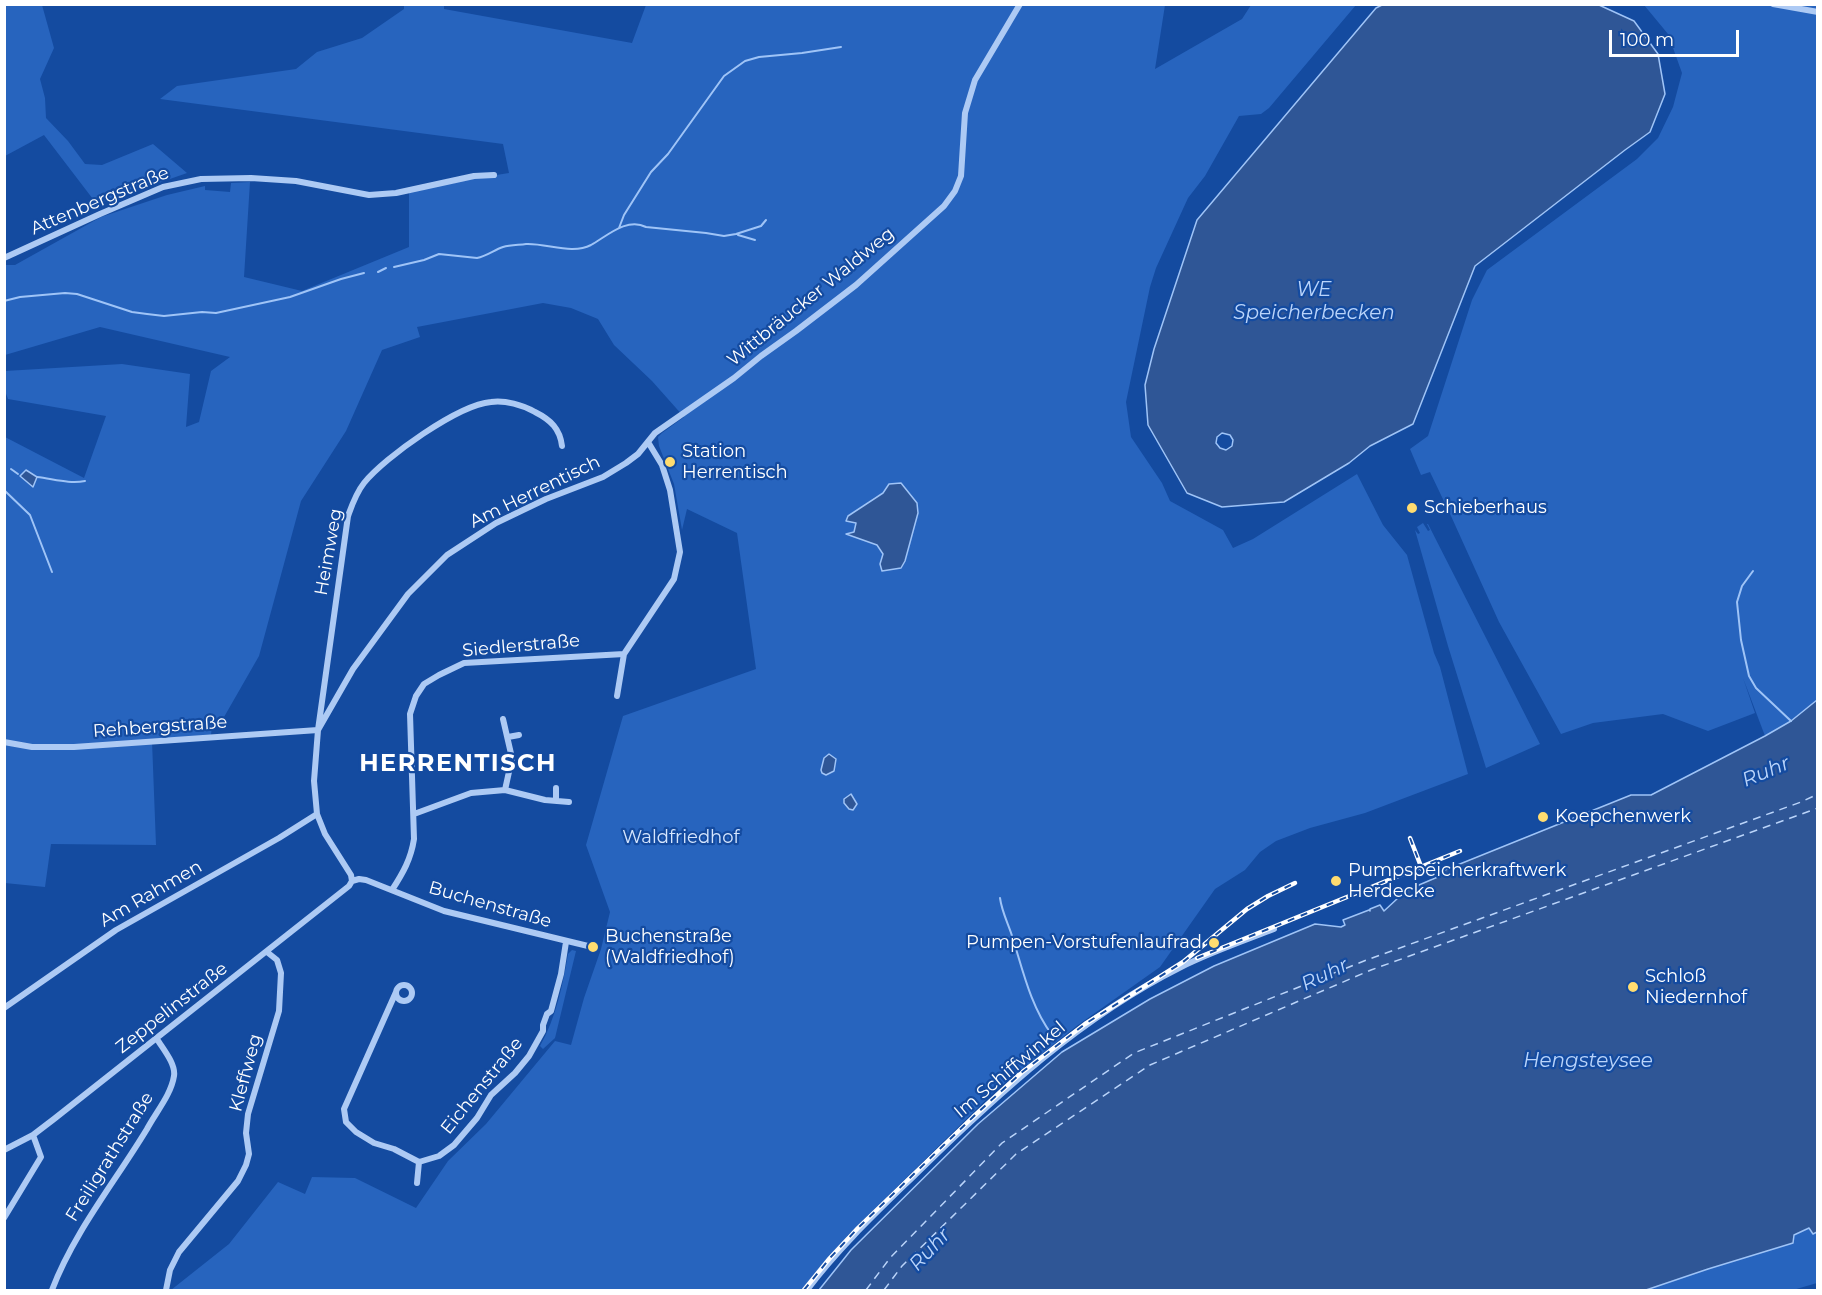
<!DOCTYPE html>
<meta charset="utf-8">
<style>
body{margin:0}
#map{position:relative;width:1822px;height:1295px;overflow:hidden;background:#144ba0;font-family:Montserrat,sans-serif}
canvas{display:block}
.frame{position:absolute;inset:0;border:6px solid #fff;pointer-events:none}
.scale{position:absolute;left:1609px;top:30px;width:130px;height:27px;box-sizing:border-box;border:3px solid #fff;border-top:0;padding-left:8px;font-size:18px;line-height:21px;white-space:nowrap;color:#fff;-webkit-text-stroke:4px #144ba0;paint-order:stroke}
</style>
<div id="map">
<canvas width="1822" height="1295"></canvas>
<div class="frame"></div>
<div class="scale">100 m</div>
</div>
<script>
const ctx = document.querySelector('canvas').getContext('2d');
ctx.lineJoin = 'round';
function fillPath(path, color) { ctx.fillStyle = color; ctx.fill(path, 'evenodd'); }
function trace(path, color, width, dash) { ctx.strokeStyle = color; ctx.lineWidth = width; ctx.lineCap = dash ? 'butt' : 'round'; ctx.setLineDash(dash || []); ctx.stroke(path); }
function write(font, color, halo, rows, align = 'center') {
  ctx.font = font + ' Montserrat,sans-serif'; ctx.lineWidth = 4.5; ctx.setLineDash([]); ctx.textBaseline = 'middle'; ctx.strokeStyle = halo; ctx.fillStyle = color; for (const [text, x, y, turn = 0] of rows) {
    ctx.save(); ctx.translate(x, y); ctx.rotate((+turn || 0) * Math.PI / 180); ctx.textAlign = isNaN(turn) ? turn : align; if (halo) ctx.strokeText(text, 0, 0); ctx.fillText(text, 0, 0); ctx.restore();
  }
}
fillPath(new Path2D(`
 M5 4 42 5 54 48 40 79 45 98 46 118 68 141 85 164 102 165 153 144 187 173 102 203 99 207 44 135 5 156Z
 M404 5H444V9L632 43 646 5H1165L1155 69 1242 19 1251 5H1356L1269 108 1261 114 1239 116 1205 176 1188 198 1156 268 1150 287 1126 402 1131 437 1162 483 1170 501 1223 530 1233 548 1253 539 1357 474 1383 525 1407 555 1434 653 1440 667 1468 774 1365 813 1310 828 1276 841 1260 852 1245 870 1215 889 1160 967 1078 1025 996 1090 848 1235 804 1290H171L229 1244 278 1182 305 1194 312 1177 355 1178 416 1208 448 1161 486 1124 555 1041 571 1045 584 998 601 949 610 912 586 845 623 716 756 669 737 533 687 509 682 530 674 484 659 446 658 437 662 433 684 417 652 381 614 345 598 319 571 308 543 303 417 327 420 337 382 350 346 431 301 501 259 656 220 724 212 725 211 735 152 741 156 845 51 844 45 887 5 883V437L84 478 106 416 8 399 5 391V371L122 364 190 374 186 427 199 422 211 371 230 357 100 327 5 355V265H15L101 217 167 195 205 186V190L230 192 231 183 250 182 244 277 302 291 409 247V189L509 173 503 144 160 99 177 86 296 69 317 52 362 38 404 9ZM901 483 917 503 918 513 905 561 901 568 880 564 883 554 877 545 847 534 854 532 856 523 848 516 875 497Z
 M1644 5H1817V700L1791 721 1765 736 1743 678 1755 713 1708 731 1663 714 1593 723 1561 734 1499 622 1451 516 1430 472 1421 475 1410 449 1428 436 1472 300 1487 270 1637 159 1658 138 1673 107 1682 73 1668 34Z
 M1423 523 1428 531 1430 530 1427 524H1428L1540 744 1486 768 1448 646 1415 530 1418 534 1420 533 1417 527Z
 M572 950 576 951 555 1038 543 1049 540 1046C556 1018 563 984 568 954Z
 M1810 1228 1813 1233 1817 1232V1283L1793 1290H1646L1708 1269 1793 1243 1794 1235Z`), '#2764be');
const water = new Path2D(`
 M1384 4 1599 5 1634 21 1658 54 1665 94 1650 132 1625 150 1475 266 1413 424 1370 446 1349 463 1284 502 1222 507 1187 493 1148 425 1145 385 1154 349 1197 220 1376 8ZM1222 433 1230 435 1233 440 1232 446 1226 450 1220 448 1216 443 1217 437Z
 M26 470 37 477 33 487 20 476Z
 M901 483 917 503 918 513 905 561 901 568 882 571 880 564 883 554 877 545 846 534 854 532 856 523 846 521 848 516 883 493 889 484Z
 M1817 700V1232L1813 1234 1809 1228 1794 1235 1793 1243 1708 1269 1646 1290H819L851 1250 978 1124 1062 1052 1150 999 1214 966 1315 924 1341 927 1345 925 1343 920 1369 910 1370 911V909L1380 905 1384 911 1398 898V894L1440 876V872L1631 795H1651L1765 736 1791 721Z
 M829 754 836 759 834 771 826 775 822 773 821 770 824 758Z
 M851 794 857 804 853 810 849 809 844 803V799Z`);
fillPath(water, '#2f5696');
trace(water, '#9fc4f7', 1.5);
trace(new Path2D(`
 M619 228 624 215 651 172 668 154 724 76 745 61 759 57 802 53 841 47
 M738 235 755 240
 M394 267 424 260 439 254 477 258C487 256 494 250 503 247 510 245 519 245 526 244 547 243 572 255 591 245 607 236 627 217 646 227L706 233 724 236 736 234 761 226 766 220
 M378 272 386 268
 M4 301 20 297 65 293 77 294 132 312 147 314 164 316 202 312 216 313 290 297 341 279 364 273
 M11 469 18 474
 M37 477C54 479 69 484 85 481
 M4 490 30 515 52 572
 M1753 571 1742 586 1737 602 1741 640 1749 676 1756 688 1791 721
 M1000 898C1002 913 1009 925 1013 939 1023 971 1031 1007 1052 1035`), '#9fc4f7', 2);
trace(new Path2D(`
 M866 1290 890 1258 1002 1143 1134 1053 1364 961 1801 802 1818 794
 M884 1290 902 1266 1016 1154 1150 1065 1371 970 1818 808`), '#bad4fa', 1.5, [8, 6]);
trace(new Path2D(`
 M1773 4 1818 12
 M4 258 100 214 163 187 201 179 251 178 296 181 369 195 396 193 474 176 494 175
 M617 696 624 654 674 579 680 552 670 490 662 465 648 442
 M503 719 512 758 505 790
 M508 737 519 735
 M4 742 32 747H74L318 730 348 516C352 505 356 493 364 483 385 457 458 405 491 402 505 400 523 405 535 412 551 420 560 429 562 446
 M556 801V788
 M414 814 471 793 505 790 545 800 569 802
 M352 881 351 875 325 834 317 814 314 781 318 730 353 669 408 594 447 555 496 523 546 499 603 477 626 463 638 454 655 433 734 378 761 356 796 331 856 285 944 206 955 191 961 176 965 113 975 80 1020 4
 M352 881 359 879 366 880 444 911 588 946
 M392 890C403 873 411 859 414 839L410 714 416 696 424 684 439 675 464 663 624 654
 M396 993a8 8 0 1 1 16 0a8 8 0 1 1-16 0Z
 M396 992 344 1109 346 1122 356 1132 374 1143 394 1149 419 1162
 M4 1008 116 930 279 838 317 814
 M4 1150 33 1135 54 1119 349 886 352 881
 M417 1183 419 1162 439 1156 454 1145 477 1118 491 1095 515 1073 529 1056 543 1031V1025L547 1014 551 1011 561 974 566 942
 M4 1218 41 1157 33 1135
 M52 1290C74 1232 115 1182 147 1129 156 1112 171 1095 174 1076 176 1064 163 1049 157 1039
 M166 1290 170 1270 179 1252 238 1181 246 1165 249 1154 246 1133 248 1114 279 1011 281 973 277 960 267 952
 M807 1290C840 1246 880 1209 919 1171 998 1094 1081 1017 1181 967 1211 952 1243 941 1274 929`), '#adcaf4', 6);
const rail = new Path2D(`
 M1410 838 1422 869
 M1197 958 1460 851
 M804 1290 830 1258 858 1228 973 1117 1021 1073 1085 1024 1183 962 1247 909 1268 896 1295 883`);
trace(rail, '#fff', 4.5);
trace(rail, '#144ba0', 2, [7]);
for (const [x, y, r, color] of [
 [670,462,6,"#ffdc70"],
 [1412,508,6,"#ffdc70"],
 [1543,817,6,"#ffdc70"],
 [1336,881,6,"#ffdc70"],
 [1214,943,6,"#ffdc70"],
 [593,947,6,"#ffdc70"],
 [1633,987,6,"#ffdc70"]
]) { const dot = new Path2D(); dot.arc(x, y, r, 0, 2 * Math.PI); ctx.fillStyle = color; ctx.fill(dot); trace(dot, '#144ba0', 2); }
write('18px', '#fff', '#144ba0', [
 ["Attenbergstraße",100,201,-23],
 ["Wittbräucker Waldweg",811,297,-39],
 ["Am Herrentisch",535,492,-26],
 ["Heimweg",329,552,-80],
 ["Siedlerstraße",521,646,-5],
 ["Rehbergstraße",160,727,-4],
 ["Am Rahmen",151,894,-30],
 ["Buchenstraße",490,905,16],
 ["Zeppelinstraße",172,1008,-38],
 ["Im Schiffwinkel",1010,1070,-40],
 ["Kleffweg",246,1073,-75],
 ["Eichenstraße",482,1086,-51],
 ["Freiligrathstraße",110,1157,-58]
]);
write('18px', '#fff', '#144ba0', [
 ["Station",682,452],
 ["Herrentisch",682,473],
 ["Schieberhaus",1424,508],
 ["Koepchenwerk",1555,817],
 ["Pumpspeicherkraftwerk",1348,871],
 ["Herdecke",1348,892],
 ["Buchenstraße",605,937],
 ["(Waldfriedhof)",605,958],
 ["Pumpen-Vorstufenlaufrad",1202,943,"right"],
 ["Schloß",1645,977],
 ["Niedernhof",1645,998]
], 'left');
write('18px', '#d6e6fe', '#144ba0', [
 ["Waldfriedhof",681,838]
]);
write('italic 20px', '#bad4fa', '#144ba0', [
 ["WE",1314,290],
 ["Speicherbecken",1314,313],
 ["Ruhr",1766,772,-23],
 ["Ruhr",1325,975,-26],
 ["Hengsteysee",1588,1061],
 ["Ruhr",930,1250,-47]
]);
ctx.letterSpacing = '1.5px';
write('bold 24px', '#fff', '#144ba0', [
 ["HERRENTISCH",458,764]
]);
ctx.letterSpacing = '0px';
</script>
